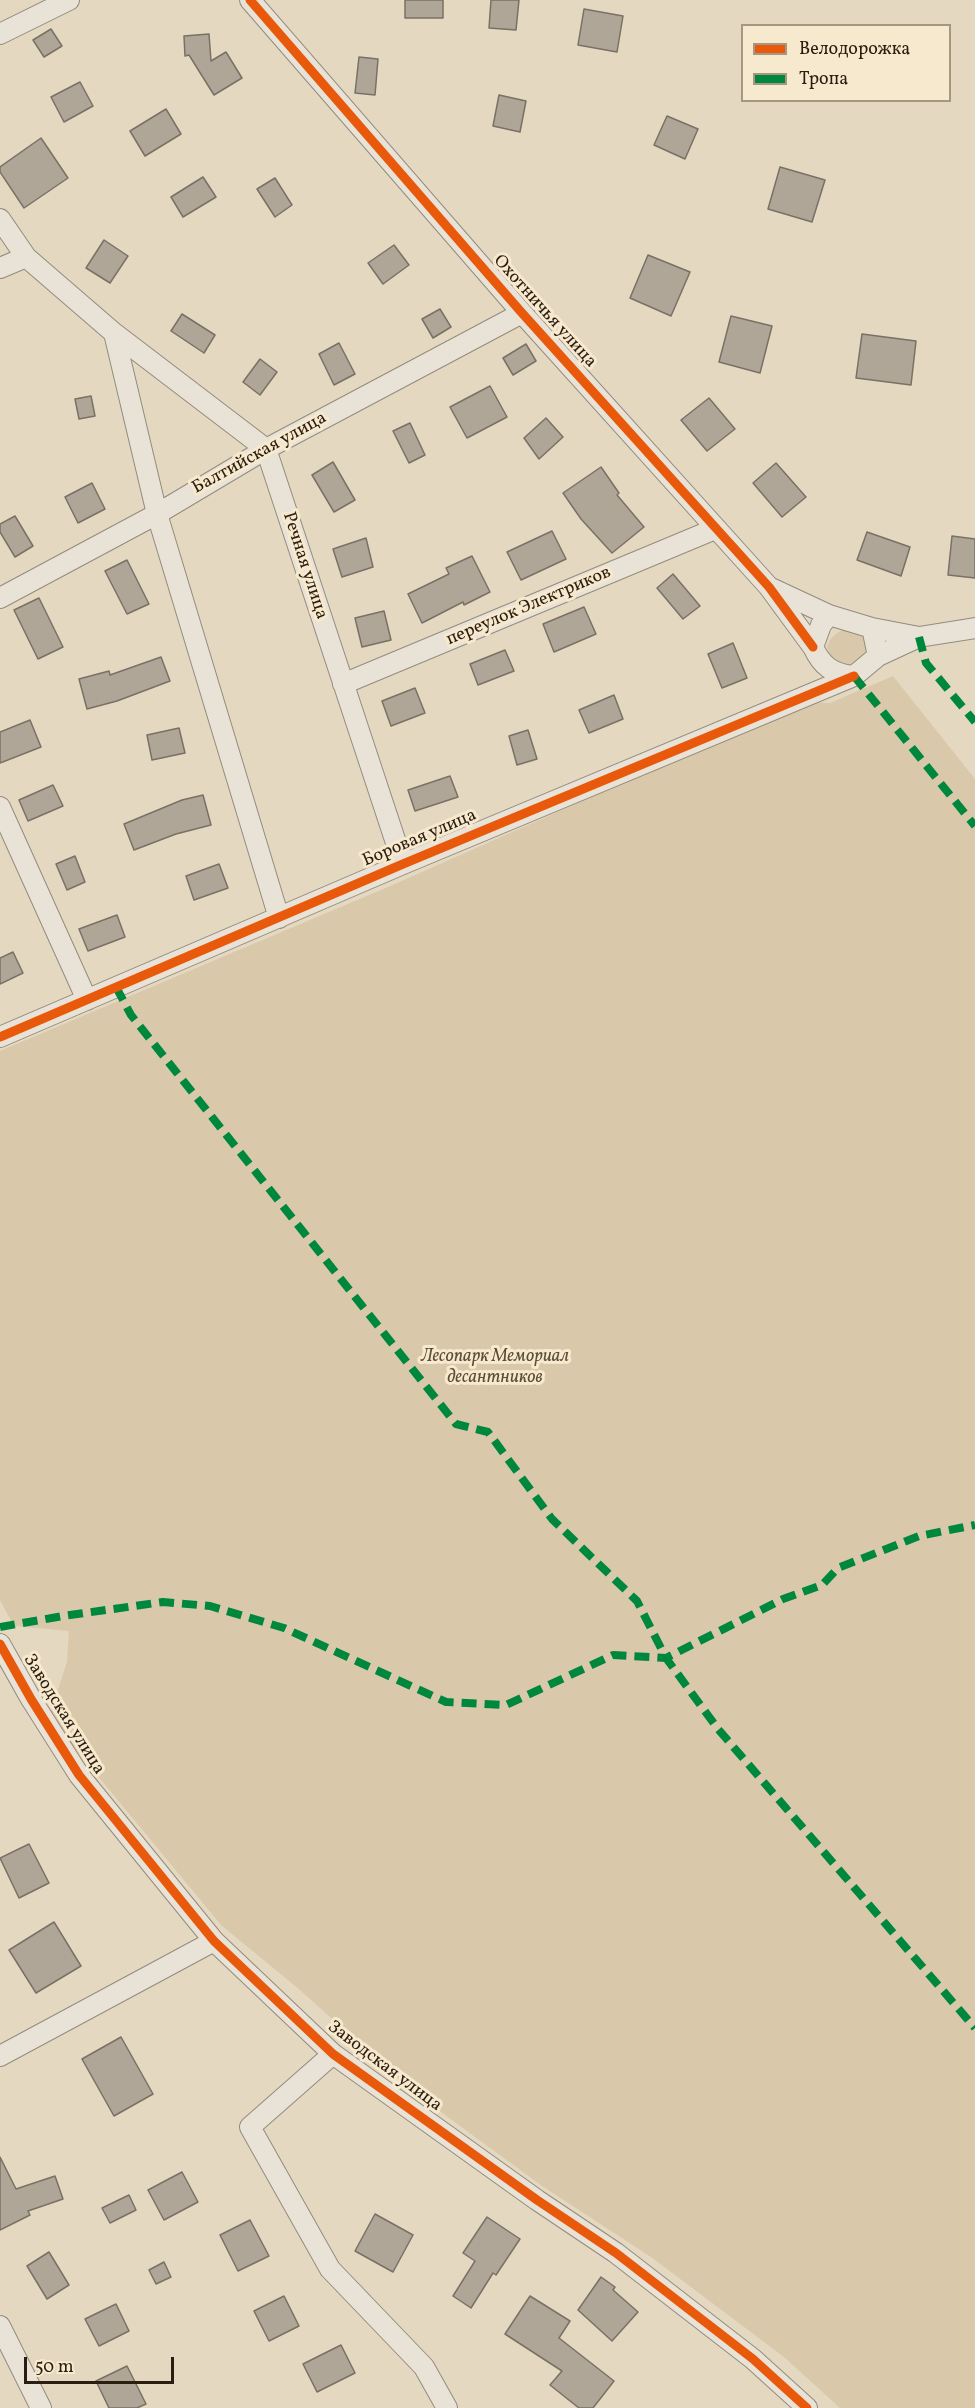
<!DOCTYPE html>
<meta charset="utf-8">
<style>
body{margin:0}
#map{position:relative;width:975px;height:2408px;overflow:hidden;background:#e4d8c1;font-family:Vollkorn,serif}
canvas{display:block}
.legend{position:absolute;left:741px;top:24px;width:210px;height:78px;box-sizing:border-box;background:#f7e9ce;border:2px solid #a59782;margin:0;padding:8px 10px;list-style:none;font-size:18px;color:#2b1d10}
.legend li{display:flex;align-items:center;gap:12px;height:30px}
.legend b{width:30px;border:2px solid #a59782}
.scale{position:absolute;left:24px;top:2357px;width:150px;height:27px;box-sizing:border-box;border:3px solid #2b1d10;border-top:0;padding-left:8px;font-size:18px;line-height:21px;white-space:nowrap;color:#2b1d10;-webkit-text-stroke:4px #f7e9ce;paint-order:stroke}
</style>
<div id="map">
<canvas width="975" height="2408"></canvas>
<ul class="legend">
<li><b style="height:8px;background:#e8590c"></b>Велодорожка</li>
<li><b style="height:8px;background:#00873e"></b>Тропа</li>
</ul>
<div class="scale">50 m</div>
</div>
<script>
const ctx = document.querySelector('canvas').getContext('2d');
ctx.lineJoin = 'round';
function fillPath(path, color) { ctx.fillStyle = color; ctx.fill(path, 'evenodd'); }
function trace(path, color, width, dash) { ctx.strokeStyle = color; ctx.lineWidth = width; ctx.lineCap = dash ? 'butt' : 'round'; ctx.setLineDash(dash || []); ctx.stroke(path); }
function write(font, color, halo, rows, align = 'center') {
  ctx.font = font + ' Vollkorn,serif'; ctx.lineWidth = 6; ctx.setLineDash([]); ctx.textBaseline = 'middle'; ctx.strokeStyle = halo; ctx.fillStyle = color; for (const [text, x, y, turn = 0] of rows) {
    ctx.save(); ctx.translate(x, y); ctx.rotate((+turn || 0) * Math.PI / 180); ctx.textAlign = isNaN(turn) ? turn : align; if (halo) ctx.strokeText(text, 0, 0); ctx.fillText(text, 0, 0); ctx.restore();
  }
}
fillPath(new Path2D(`
 M850 628 864 635 869 656 854 668 834 663 827 647C830 636 839 630 850 628Z
 M893 676 975 779V2408H840L784 2357 651 2257 542 2186 415 2093 300 1990 221 1925 49 1717 67 1662 69 1631 14 1626 0 1600V1051L388 887 806 702 830 703Z`), '#d9c9aa');
const building = new Path2D(`
 M405 0H443V18H405Z
 M491 0H519L516 30 489 28Z
 M584 9 623 16 617 52 578 45Z
 M51 29 62 46 44 57 33 40Z
 M209 34 211 61 226 52 242 78 214 95 189 55 185 56 184 36Z
 M359 57 378 59 375 95 355 93Z
 M80 82 93 106 64 122 51 97Z
 M499 95 526 101 520 132 493 126Z
 M166 109 181 134 145 156 130 131Z
 M667 116 698 129 685 159 654 145Z
 M41 138 68 178 24 208 0 172V167Z
 M780 167 825 180 812 222 768 209Z
 M203 177 216 197 183 217 171 197Z
 M275 178 292 205 275 217 257 189Z
 M104 240 128 256 110 283 86 268Z
 M394 245 409 265 383 284 368 263Z
 M648 255 690 272 671 316 630 298Z
 M440 309 451 327 433 338 422 319Z
 M182 314 215 335 204 353 171 331Z
 M731 316 772 326 760 373 719 362Z
 M862 334 916 341 911 385 856 378Z
 M339 343 355 374 334 385 319 354Z
 M526 344 536 361 513 375 503 358Z
 M260 359 277 372 260 395 243 382Z
 M490 386 507 417 467 438 450 407Z
 M91 396 95 416 79 419 75 399Z
 M709 398 735 429 707 451 681 420Z
 M546 418 563 437 539 459 524 438Z
 M410 423 425 455 409 463 393 431Z
 M333 462 355 500 334 512 312 475Z
 M776 463 806 497 782 517 753 483Z
 M601 467 619 493 617 495 644 527 612 553 581 519 563 493Z
 M92 483 105 509 78 523 65 497Z
 M15 516 33 546 15 557 0 532V524Z
 M552 531 566 559 521 580 507 552Z
 M867 532 910 547 901 576 857 560Z
 M952 536 975 539V578L948 575Z
 M366 538 373 567 342 577 333 549Z
 M472 556 490 592 464 605 463 602 422 623 408 594 449 574 446 568Z
 M127 560 149 604 127 614 105 571Z
 M673 574 700 606 683 619 657 588Z
 M39 598 63 647 38 659 14 610Z
 M584 607 596 634 554 652 543 624Z
 M384 611 391 640 362 647 355 618Z
 M733 643 747 678 722 688 708 654Z
 M505 650 514 671 478 685 470 664Z
 M161 657 170 681 117 701 87 709 79 679 109 671 110 675Z
 M415 688 425 713 391 726 382 701Z
 M614 695 623 719 589 733 579 710Z
 M30 720 41 747 0 763V732Z
 M179 728 185 753 152 760 147 735Z
 M528 730 537 759 517 765 509 736Z
 M450 776 458 797 415 811 408 790Z
 M53 785 63 806 28 821 19 800Z
 M203 795 211 825 176 834 134 850 124 824 182 800Z
 M75 856 85 882 67 890 56 864Z
 M219 864 228 888 194 900 186 876Z
 M117 915 125 937 88 951 79 929Z
 M13 952 23 973 0 984V958Z
 M29 1844 49 1883 19 1898 0 1858Z
 M54 1922 81 1966 36 1993 9 1950Z
 M121 2037 153 2094 114 2116 82 2059Z
 M0 2157 16 2189 55 2176 63 2199 28 2211 30 2215 0 2230Z
 M182 2172 198 2202 164 2220 148 2190Z
 M129 2195 136 2210 110 2223 102 2208Z
 M375 2214 413 2235 393 2272 355 2251Z
 M487 2217 520 2239 496 2275 493 2273 471 2308 453 2296 475 2261 463 2253Z
 M250 2220 269 2256 238 2271 220 2235Z
 M49 2252 69 2285 47 2299 27 2266Z
 M164 2262 171 2277 156 2284 149 2270Z
 M601 2277 615 2287 613 2290 638 2312 612 2341 578 2310Z
 M284 2296 299 2326 269 2341 254 2311Z
 M530 2296 570 2321 559 2338 614 2381 593 2408H579L550 2385 562 2371 505 2334Z
 M116 2304 129 2331 99 2346 85 2319Z
 M341 2345 355 2373 317 2392 303 2364Z
 M127 2366 146 2404 137 2408H109L96 2381Z`);
fillPath(building, '#afa697');
trace(building, '#797165', 1.5);
const minor = new Path2D(`
 M250 0 522 313 769 587 813 647
 M0 34 69 0
 M0 219 26 257 114 333 266 449 403 864
 M0 268 26 257
 M114 333 157 514 279 918
 M771 588 829 615
 M0 598 157 514 266 449 522 313
 M872 628 878 656 854 676C832 674 822 666 813 647L821 625 829 615 872 628 919 637
 M878 656 919 637 975 628
 M343 684 715 529
 M0 807 87 1000
 M0 1037 403 864 854 676
 M0 1644 31 1699 79 1775 214 1941 333 2054 537 2200 616 2253 753 2359 807 2408
 M333 2054 250 2127 330 2269 424 2367 447 2408
 M0 2056 214 1941
 M0 2326 41 2408`);
trace(minor, '#938b7d', 22);
trace(minor, '#e9e3d7', 20);
trace(new Path2D(`
 M919 637 926 663 975 722
 M854 676 975 826
 M116 987 131 1015 456 1424 488 1432 552 1519 637 1601 666 1658 718 1729 975 2028
 M0 1627 63 1616 163 1602 210 1606 284 1628 446 1702 506 1705 613 1655 666 1658 783 1599 822 1585 838 1568 919 1536 975 1525`), '#00873e', 8, [15, 8]);
trace(new Path2D(`
 M250 0 522 313 769 587 813 647
 M0 1037 403 864 854 676
 M0 1644 31 1699 79 1775 214 1941 333 2054 537 2200 616 2253 753 2359 807 2408`), '#e8590c', 9);
write('18px', '#2b1d10', '#f7e9ce', [
 ["Охотничья улица",544,312,48],
 ["Балтийская улица",260,454,-29],
 ["Речная улица",304,566,72],
 ["переулок Электриков",529,607,-23],
 ["Боровая улица",420,839,-23],
 ["Заводская улица",63,1715,58],
 ["Заводская улица",384,2067,37]
]);
write('italic 18px', '#5d4d38', '#f7e9ce', [
 ["Лесопарк Мемориал",495,1358],
 ["десантников",495,1379]
]);
</script>
